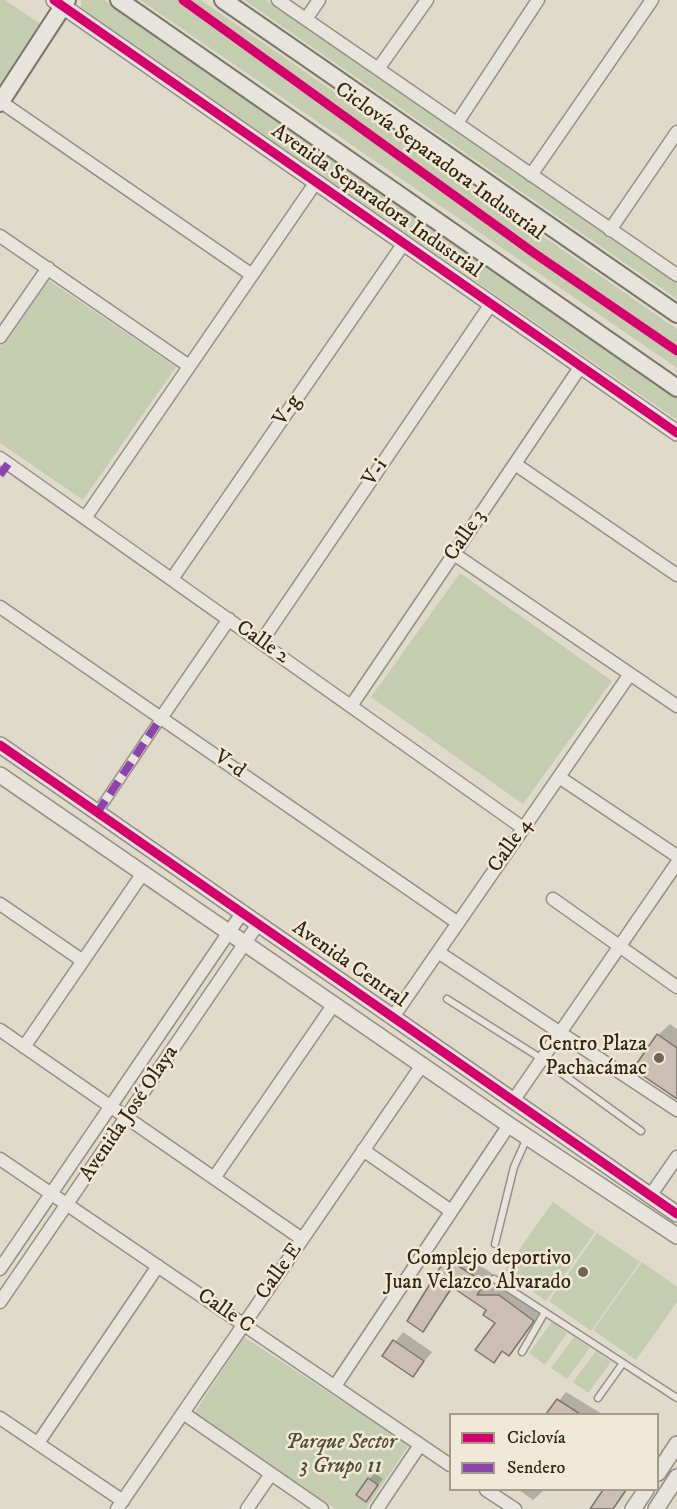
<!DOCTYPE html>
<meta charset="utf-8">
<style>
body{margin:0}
#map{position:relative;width:677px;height:1509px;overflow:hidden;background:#e0dacb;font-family:"IM FELL DW Pica",serif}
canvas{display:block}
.legend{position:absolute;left:449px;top:1413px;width:210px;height:78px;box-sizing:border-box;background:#f0e9d8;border:2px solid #a59b89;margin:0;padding:8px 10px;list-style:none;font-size:18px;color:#342512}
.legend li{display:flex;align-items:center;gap:12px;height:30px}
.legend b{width:30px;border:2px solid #a59b89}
</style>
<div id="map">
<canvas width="677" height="1509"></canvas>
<ul class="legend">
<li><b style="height:8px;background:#d6006c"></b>Ciclovía</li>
<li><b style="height:8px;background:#8e44ad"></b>Sendero</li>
</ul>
</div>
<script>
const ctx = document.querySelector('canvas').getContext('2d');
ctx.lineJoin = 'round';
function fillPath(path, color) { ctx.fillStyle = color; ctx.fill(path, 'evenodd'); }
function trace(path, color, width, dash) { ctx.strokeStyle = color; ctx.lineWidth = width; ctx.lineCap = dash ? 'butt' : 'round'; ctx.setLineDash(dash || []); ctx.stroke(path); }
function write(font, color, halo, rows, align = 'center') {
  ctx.font = font + ' "IM FELL DW Pica",serif'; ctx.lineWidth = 5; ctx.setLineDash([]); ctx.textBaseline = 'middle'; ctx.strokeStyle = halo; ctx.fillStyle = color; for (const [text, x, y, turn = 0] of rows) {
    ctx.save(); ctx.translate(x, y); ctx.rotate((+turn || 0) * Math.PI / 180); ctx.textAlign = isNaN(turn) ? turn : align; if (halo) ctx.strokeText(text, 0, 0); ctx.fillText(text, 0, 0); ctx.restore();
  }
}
fillPath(new Path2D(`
 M0 0H5L42 25 0 86Z
 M81 0H104L677 394V420L81 9Z
 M140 0H201L677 329V368Z
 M244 0H266L677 284V299Z
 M47 279 176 367 83 500 0 443V347Z
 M460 573 612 681 523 804 371 697Z
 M553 1202 595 1232 546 1301 504 1271Z
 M597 1233 640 1262 591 1331 549 1301Z
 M642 1262 677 1287V1302L636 1360 593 1330Z
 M552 1322 567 1333 545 1365 529 1353Z
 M244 1337 409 1445 366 1509H336L193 1415Z
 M574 1337 590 1348 567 1379 551 1368Z
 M596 1351 611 1362 588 1393 573 1382Z`), '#c5cdb0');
fillPath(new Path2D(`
 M670 1024 677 1029V1097L658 1035Z
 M456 1250 493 1274 484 1287H508L541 1312 517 1346 509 1354 503 1350 493 1361 497 1323 489 1309 454 1287 422 1330 409 1321 447 1258Z
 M403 1332 432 1352 413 1375 384 1356Z
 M566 1392 602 1414H549Z
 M375 1473 383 1479 366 1500 369 1479Z
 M519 1490H544L533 1500Z
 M605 1490H627L614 1509H592Z`), '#0003');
const building = new Path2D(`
 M657 1034 677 1048V1099L633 1069Z
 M446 1258 485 1283 477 1295H499L534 1321 509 1356 502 1351 494 1363 475 1350 495 1323 483 1315 486 1310 452 1287 423 1332 407 1321Z
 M393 1340 424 1361 413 1377 382 1356Z
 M557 1399 580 1414H546Z
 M368 1478 378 1485 366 1502 356 1495Z
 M603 1490H626L613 1509H590Z`);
fillPath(building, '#ccbeb4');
trace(building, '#7b766b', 1.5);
const service = new Path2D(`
 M447 999 542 1059 641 1131
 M495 1244 514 1167 527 1138
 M494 1279 677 1398
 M522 1352 545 1312
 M598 1398 623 1363`);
const pedestrian = new Path2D(`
 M97 813 161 718`);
const minor = new Path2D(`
 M278 0 677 275
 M306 19 319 0
 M378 69 427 0
 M1 102 252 275
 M457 123 538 0
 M531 175 652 0
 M610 230 677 132
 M0 236 189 366
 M0 337 48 268
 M0 458 523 828
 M515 464 677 575
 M85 518 316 182
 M454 554 677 706
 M172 579 404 243
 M0 607 458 923
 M261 642 491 304
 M351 706 581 366
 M161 718 229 619
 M559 777 677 856
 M553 899 677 987
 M0 904 83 961
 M438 952 677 1110
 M393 1017 630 674
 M0 1030 302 1239
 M24 1047 143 873
 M513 1101 677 863
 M363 1150 451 1211
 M0 1159 450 1465
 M214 1178 334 1004
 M650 1196 677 1157
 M0 1269 242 913
 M0 1302 258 924
 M335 1386 509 1125
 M183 1413 322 1509
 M0 1418 123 1501
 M38 1443 158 1266
 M486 1490 515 1509
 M117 1509 422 1065
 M247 1509 271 1474
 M377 1509 420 1445`);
const tertiary = new Path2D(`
 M54 0 677 433
 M0 745 677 1214
 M0 775 509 1125 677 1236
 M658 1473 677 1444
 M633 1509 646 1490
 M656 1509 677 1477`);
const secondary = new Path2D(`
 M119 0 677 388
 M223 0 677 314
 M0 103 67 0`);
trace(service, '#948f84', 9);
trace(pedestrian, '#948f84', 12);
trace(minor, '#948f84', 15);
trace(tertiary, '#948f84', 18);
trace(secondary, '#7b766b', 20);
trace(service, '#e7e4dd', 6);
trace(pedestrian, '#e7e4dd', 9);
trace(minor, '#e7e4dd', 12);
trace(tertiary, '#e7e4dd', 15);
trace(secondary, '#e7e4dd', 16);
trace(new Path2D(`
 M0 475 8 464
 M97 813 161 718`), '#8e44ad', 8, [15, 8]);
trace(new Path2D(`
 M54 0 677 433
 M183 0 534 253 677 351
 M0 745 677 1214`), '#d6006c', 9);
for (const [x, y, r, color] of [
 [659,1058,6,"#706453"],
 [583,1272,6,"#706453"]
]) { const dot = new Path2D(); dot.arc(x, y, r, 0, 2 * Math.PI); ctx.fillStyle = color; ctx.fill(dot); trace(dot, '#f0e9d8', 2); }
write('21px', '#342512', '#f0e9d8', [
 ["Ciclovía Separadora Industrial",439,162,36],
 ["Avenida Separadora Industrial",376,202,35],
 ["V-g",288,411,-55],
 ["V-i",376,473,-56],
 ["Calle 3",466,536,-56],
 ["Calle 2",262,643,35],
 ["V-d",229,765,35],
 ["Calle 4",511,846,-55],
 ["Avenida Central",349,965,35],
 ["Avenida José Olaya",130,1114,-56],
 ["Calle E",280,1272,-55],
 ["Calle C",225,1312,34]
]);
write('21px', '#342512', '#f0e9d8', [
 ["Centro Plaza",647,1046],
 ["Pachacámac",647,1070],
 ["Complejo deportivo",571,1260],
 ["Juan Velazco Alvarado",571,1284]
], 'right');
write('italic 21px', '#534c34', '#f0e9d8', [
 ["Parque Sector",341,1444],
 ["3 Grupo 11",341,1468]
]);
</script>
